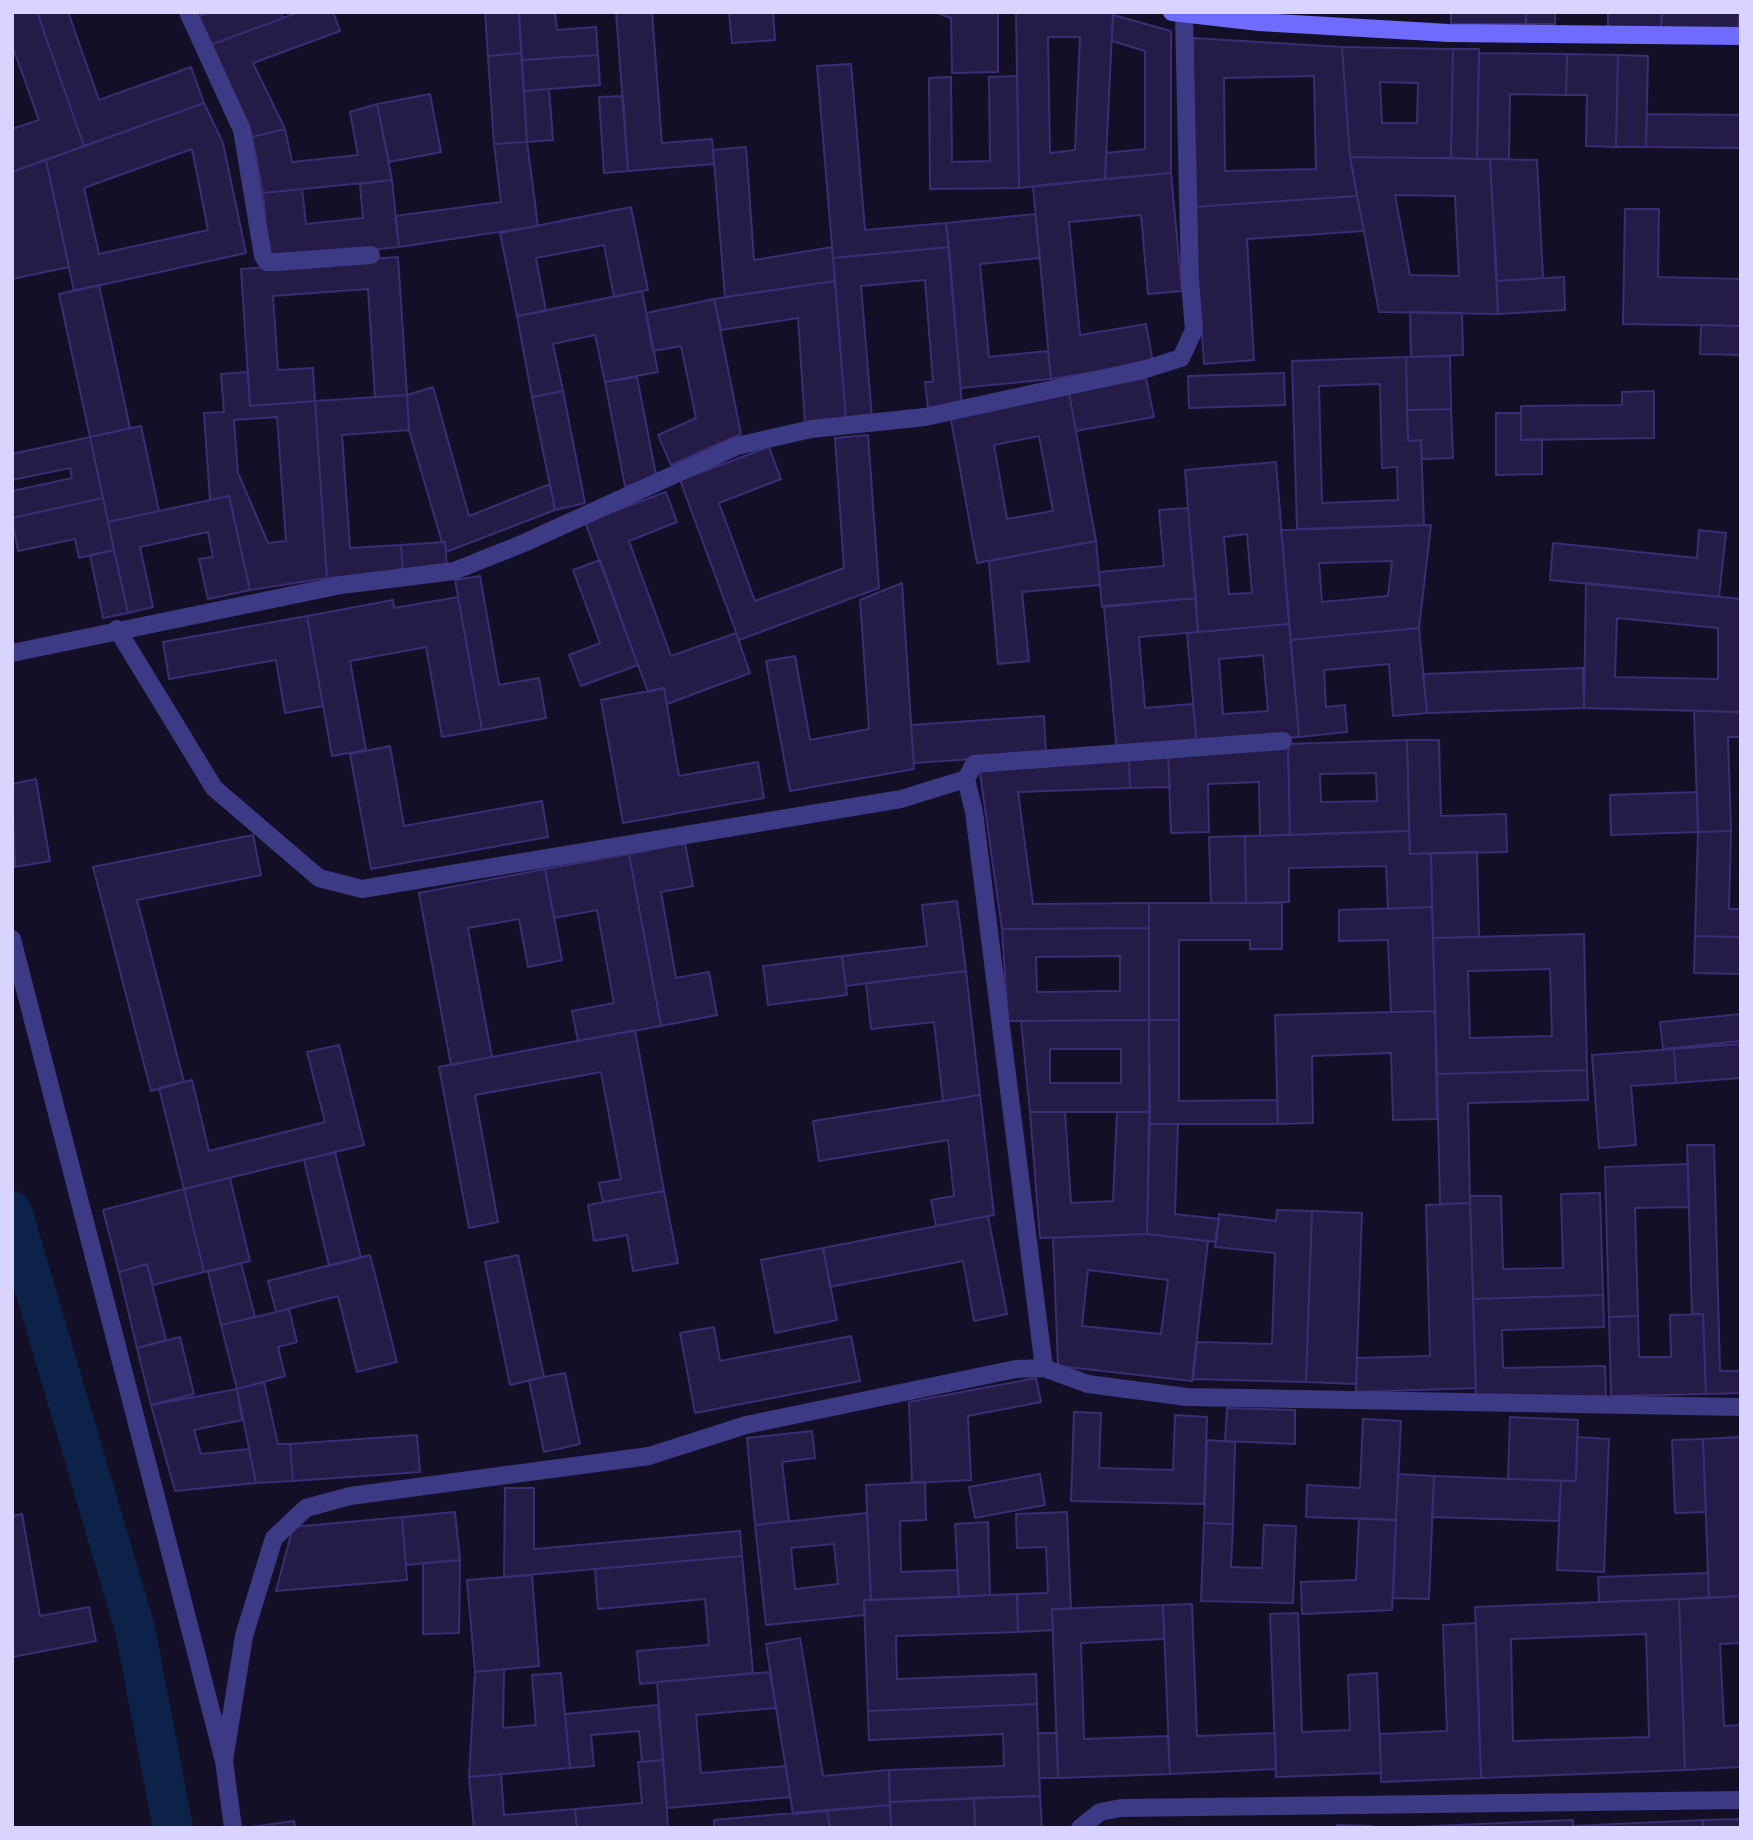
<!DOCTYPE html>
<style>
body{margin:0}
#map{position:relative;width:1753px;height:1840px;overflow:hidden;background:#130f26;font-family:Figtree,sans-serif}
canvas{display:block}
.frame{position:absolute;inset:0;border:14px solid #d9d4ff;pointer-events:none}
</style>
<div id="map">
<canvas width="1753" height="1840"></canvas>
<div class="frame"></div>
</div>
<script>
const ctx = document.querySelector('canvas').getContext('2d');
ctx.lineJoin = 'round';
function trace(path, color, width, dash) { ctx.strokeStyle = color; ctx.lineWidth = width; ctx.lineCap = dash ? 'butt' : 'round'; ctx.setLineDash(dash || []); ctx.stroke(path); }
function fillPath(path, color) { ctx.fillStyle = color; ctx.fill(path, 'evenodd'); }
trace(new Path2D(`
 M12 1211 135 1629 173 1828`), '#0c2248', 40);
const building = new Path2D(`
 M12 12H37L84 146 12 172V129L39 120 12 45Z
 M37 12H68L99 100 191 67 204 103 84 146Z
 M210 12H281L283 18 208 46 197 17Z
 M299 12H333L340 31 253 63 285 129 252 137 208 46Z
 M485 12H519L521 53 488 56Z
 M519 12H555L557 30 596 27 598 55 522 60Z
 M616 12H652L662 143 712 139 714 164 628 171Z
 M729 12H773L775 40 732 43Z
 M935 12H998V72L952 73 951 18Z
 M1016 12H1113L1105 179 1019 188ZM1048 37H1080L1075 150 1050 153Z
 M1451 12H1526V24H1451Z
 M1526 12H1555V24H1526Z
 M1608 12H1662L1661 29 1608 27Z
 M1662 12H1739L1738 31 1661 29Z
 M1113 15 1171 31V173L1105 179 1106 153 1145 149V51L1112 41Z
 M1193 38 1342 47 1350 157 1357 196 1193 207ZM1314 76 1316 169 1225 171 1224 78Z
 M1342 47 1453 49 1451 158 1350 157ZM1380 82 1418 83 1417 123H1382Z
 M1453 49H1479L1477 159 1451 158Z
 M521 53 527 142 494 144 488 56Z
 M1479 53 1567 54 1566 95 1510 94 1509 159H1477Z
 M1567 54 1618 55 1616 147 1586 146 1587 95H1566Z
 M598 55 600 85 524 91 522 60Z
 M1618 55 1648 56 1646 147H1616Z
 M851 64 865 230 946 223 949 247 833 258 817 66Z
 M1017 76 1019 188 930 189 929 78 951 77 952 162 990 161 989 77Z
 M549 89 553 140 527 142 524 91Z
 M430 94 441 152 389 162 377 104Z
 M623 96 628 171 604 173 599 97Z
 M204 103 223 143 246 253 74 291 46 160ZM192 149 208 230 99 254 84 188Z
 M377 104 392 180 263 193 252 137 285 129 292 162 358 155 350 112Z
 M1647 114 1741 115V148L1646 147Z
 M527 142 538 226 399 247 395 216 501 202 494 144Z
 M746 147 754 260 832 247 835 281 725 297 713 150Z
 M1350 157 1490 159 1498 314 1379 312ZM1395 195 1455 196 1459 276 1410 275Z
 M1490 159 1537 160 1543 278 1497 281Z
 M46 160 69 267 12 279V172Z
 M1171 173 1182 291 1148 294 1141 215 1069 222 1080 335 1146 324 1153 363 1051 379 1033 186Z
 M392 180 399 247 269 260 263 193 302 189 306 224 363 218 360 184Z
 M1357 196 1364 231 1247 239 1254 360 1204 364 1193 207Z
 M631 207 648 290 614 297 604 245 536 258 546 311 517 316 500 233Z
 M1625 209H1659L1658 277 1741 279V326L1623 324Z
 M1035 214 1040 258 980 264 989 357 1048 351 1051 379 961 388 946 223Z
 M949 247 962 406 928 408 925 382H933L925 280 861 286 872 418 846 420 833 258Z
 M398 257 407 395 375 397 368 289 273 296 278 370 313 368 315 401 250 406 241 269Z
 M1564 277 1565 310 1498 314 1497 281Z
 M835 281 846 420 805 423 798 318 721 330 714 299Z
 M99 285 130 428 90 437 59 294Z
 M642 291 658 372 605 382 595 335 553 344 563 391 532 397 517 316Z
 M714 299 741 434 671 465 658 435 696 418 681 346 653 351 646 313Z
 M1410 312 1462 313 1463 355 1411 357Z
 M1701 325 1741 326V355L1700 354Z
 M1450 356 1451 409 1407 410 1406 357Z
 M1406 357 1408 441 1421 440 1424 525 1297 529 1292 361ZM1380 384 1382 468 1397 467 1398 500 1322 503 1319 386Z
 M248 372 250 406 315 401 327 578 250 590 229 496 210 500 204 413 224 412 221 374ZM277 417 286 541 268 543 238 473 234 420Z
 M1284 373 1285 405 1189 408 1188 376Z
 M637 377 657 480 625 486 605 382Z
 M1146 378 1154 417 1076 431 1069 393Z
 M433 387 469 516 550 484 555 510 446 552 445 542H442L409 430 407 395Z
 M563 391 585 503 555 510 532 397Z
 M1654 391V438L1521 440V406L1622 405V392Z
 M1069 393 1096 541 977 563 950 414ZM1039 436 1053 511 1007 519 994 445Z
 M407 395 409 430 342 435 350 548 401 545 403 573 327 578 315 401Z
 M1451 409 1453 458 1422 459 1421 440 1408 441 1407 410Z
 M1496 413H1521V440L1542 439V474L1496 475Z
 M141 426 159 511 108 522 90 437Z
 M868 435 879 588 739 640 680 480 769 447 781 479 719 503 755 601 844 568 835 438Z
 M90 437 103 498 12 518V491L72 478 70 468 12 480V454Z
 M1276 462 1289 624 1198 632 1185 470ZM1247 534 1252 593 1229 594 1224 537Z
 M666 492 677 522 629 541 671 656 736 633 750 673 667 704 664 688 648 692 585 522Z
 M229 496 250 590 208 599 199 559 213 557 208 532 140 547 153 607 128 613 108 522Z
 M103 498 114 550 79 558 75 539 18 551 12 518Z
 M1188 508 1196 598 1102 607 1099 572 1164 566 1159 510Z
 M1431 525 1419 628 1291 640 1281 530ZM1392 561 1388 596 1322 602 1319 563Z
 M1699 530 1726 533 1719 597 1550 580 1553 543 1697 558Z
 M1096 541 1100 585 1022 592 1029 661 998 664 989 561Z
 M445 542 447 569 403 573 401 545Z
 M114 550 128 613 103 618 90 555Z
 M600 560 638 665 581 686 569 655 600 643 573 570Z
 M480 576 499 685 539 678 546 718 482 730 455 580Z
 M902 583 914 769 790 791 766 661 795 656 810 740 869 729 860 600Z
 M1586 583 1741 599V712L1584 708ZM1617 618 1718 628V679L1615 677Z
 M458 597 482 730 442 737 426 647 350 661 366 750 332 756 307 616 393 600 394 608Z
 M1196 598 1198 632 1139 637 1145 708 1193 704 1197 746 1117 753 1104 606Z
 M307 616 323 706 285 713 276 660 169 679 163 642Z
 M1289 624 1299 737 1197 746 1187 633ZM1263 655 1268 711 1223 714 1219 659Z
 M1419 628 1427 713 1393 716 1389 664 1324 670 1326 707 1345 705 1347 732 1299 737 1291 640Z
 M1583 668 1584 708 1427 713 1423 674Z
 M664 688 679 776 758 762 764 798 623 823 601 700Z
 M1694 711 1741 712V737H1728L1731 831 1698 832Z
 M1044 716 1046 754 914 763 911 725Z
 M1407 740 1409 831 1290 835 1288 744ZM1376 773 1377 801 1321 802 1320 774Z
 M1407 740H1439L1441 816 1506 814 1507 852 1410 854Z
 M390 746 404 826 542 801 548 837 371 869 350 754Z
 M1288 747 1290 835 1260 836 1259 782 1208 784 1209 832 1171 833 1168 750Z
 M1168 756 1170 787 1130 788 1129 758Z
 M1129 758 1130 788 1018 792 1033 904 1149 903V928L1002 929 979 766Z
 M36 779 50 861 15 867 12 784Z
 M1697 792 1698 832 1611 835 1610 795Z
 M1409 831 1410 854 1431 853 1432 907 1388 909 1386 866 1289 868V902L1246 903 1245 836Z
 M1731 831 1729 909H1741V937L1695 936 1698 832Z
 M253 835 261 875 137 900 184 1082 151 1091 93 867Z
 M1245 836 1246 903H1211L1209 837Z
 M685 843 693 886 661 892 676 978 709 972 717 1015 661 1026 629 854Z
 M1477 852 1479 937 1433 938 1431 853Z
 M629 854 661 1026 578 1041 572 1011 614 1003 597 910 554 918 545 869Z
 M545 869 562 960 528 967 519 919 468 928 492 1057 451 1065 419 893Z
 M957 901 966 971 846 986 842 956 927 946 922 905Z
 M1149 903H1282V949H1250V940H1179V1020H1149Z
 M1432 907 1435 1011 1391 1012 1388 940 1339 941V910Z
 M1149 928V1020L1008 1021 1002 929ZM1120 956V991L1037 992 1036 957Z
 M1584 934 1587 1070 1437 1074 1433 938ZM1550 969 1552 1036 1470 1038 1468 971Z
 M1695 936 1741 937V974L1694 973Z
 M842 956 847 995 768 1005 763 966Z
 M966 971 980 1095 943 1101 934 1022 871 1029 866 983Z
 M1435 1011 1437 1119 1393 1120 1391 1053 1312 1056 1313 1123 1278 1124 1275 1015Z
 M1741 1014V1041L1663 1049 1660 1022Z
 M1149 1020 1150 1112H1030L1021 1021ZM1050 1049H1121V1083H1050Z
 M1149 1020H1179V1101L1277 1100 1278 1124H1149Z
 M635 1030 664 1191 603 1202 599 1183 621 1179 601 1072 475 1095 498 1222 469 1228 439 1067Z
 M1741 1044V1078L1676 1083 1674 1049Z
 M339 1045 364 1145 184 1189 159 1088 192 1080 209 1151 325 1122 307 1052Z
 M1674 1049 1676 1083 1631 1086 1636 1145 1599 1148 1592 1055Z
 M1587 1070 1588 1100 1468 1103 1470 1203 1440 1204 1437 1074Z
 M980 1095 994 1215 936 1226 931 1200 954 1196 948 1140 819 1161 813 1121Z
 M1030 1112H1065L1071 1203 1113 1201 1117 1112H1150L1147 1234 1040 1238Z
 M1149 1124H1178L1175 1214 1219 1219 1216 1242 1147 1234Z
 M1687 1145H1714L1720 1371H1741V1393L1706 1394 1703 1314H1692Z
 M335 1152 361 1258 329 1266 304 1160Z
 M1688 1164 1689 1207 1635 1208 1638 1316 1609 1317 1605 1167Z
 M230 1178 250 1261 204 1272 184 1189Z
 M184 1189 204 1272 153 1285 147 1264 119 1272 103 1210Z
 M664 1191 678 1263 633 1271 627 1235 594 1241 588 1205Z
 M1600 1193 1603 1295 1473 1299 1470 1196H1501L1503 1269 1563 1268 1561 1194Z
 M1470 1203 1476 1388 1356 1392 1357 1358 1430 1356 1426 1205Z
 M1277 1210 1312 1211 1306 1382 1193 1379 1197 1342 1272 1344 1275 1253 1215 1247 1219 1214 1276 1221Z
 M1312 1211 1362 1213 1356 1384 1306 1382Z
 M988 1216 1007 1314 974 1321 963 1261 830 1287 823 1248Z
 M1147 1234 1208 1241 1192 1381 1058 1366 1053 1238ZM1088 1270 1168 1280 1161 1334 1082 1326Z
 M823 1248 837 1320 775 1333 761 1260Z
 M370 1255 397 1362 357 1372 338 1296 276 1312 268 1281Z
 M518 1255 544 1377 510 1385 485 1262Z
 M241 1263 255 1317 221 1325 208 1272Z
 M147 1264 166 1340 137 1348 119 1272Z
 M1603 1295 1604 1327 1502 1330 1503 1368 1605 1366 1606 1396 1476 1400 1473 1299Z
 M289 1309 297 1342 278 1347 285 1376 237 1389 221 1325Z
 M1703 1314 1706 1394 1611 1396 1609 1317 1638 1316 1639 1357H1671L1670 1315Z
 M714 1327 720 1361 851 1336 860 1381 695 1413 680 1333Z
 M180 1337 194 1394 151 1405 137 1348Z
 M565 1373 580 1444 544 1452 529 1380Z
 M1036 1378 1041 1402 968 1416 971 1480 912 1483 909 1402Z
 M264 1382 278 1444H290L293 1481 256 1483 237 1389Z
 M237 1389 242 1420 194 1430 201 1454 249 1449 256 1483 175 1491 151 1405Z
 M1227 1408 1295 1410V1444L1225 1441Z
 M1074 1412 1101 1413 1099 1468 1173 1470 1175 1415 1207 1417 1204 1504 1071 1501Z
 M1510 1417 1578 1420 1576 1481 1508 1479Z
 M1363 1419 1401 1421 1396 1520 1306 1517 1307 1485 1360 1488Z
 M812 1431 815 1458 782 1462 789 1521 755 1525 747 1438Z
 M417 1435 420 1472 293 1481 290 1444Z
 M1577 1437 1609 1439 1604 1572 1557 1570 1561 1481H1576Z
 M1741 1437V1596L1709 1598 1703 1439Z
 M1703 1439 1706 1512 1675 1513 1672 1440Z
 M1207 1440 1235 1442 1233 1524 1204 1523Z
 M1040 1474 1045 1505 975 1518 969 1487Z
 M1398 1474 1434 1476 1429 1599 1393 1598Z
 M1434 1476 1561 1481 1559 1521 1432 1517Z
 M925 1482 926 1520 900 1521 901 1572 957 1570 959 1597 871 1600 866 1485Z
 M505 1488H534V1549L740 1531 742 1556 504 1577Z
 M455 1512 460 1560 406 1565 402 1517Z
 M1067 1512 1071 1609H1052L1053 1630 1018 1632 1017 1594 1048 1593 1046 1547 1017 1548 1016 1514Z
 M867 1513 871 1600H864L865 1615 766 1625 755 1525ZM834 1544 838 1584 795 1589 791 1548Z
 M22 1514 40 1616 89 1607 96 1641 12 1657V1516Z
 M402 1517 407 1580 276 1591 293 1527Z
 M1359 1518 1396 1520 1392 1610 1302 1614 1301 1582 1356 1580Z
 M988 1522 990 1595 959 1597 955 1524Z
 M1204 1523 1233 1524 1231 1567 1262 1568 1264 1525 1296 1526 1293 1603 1201 1601Z
 M742 1556 753 1673 640 1684 637 1651 709 1645 705 1599 598 1609 595 1569Z
 M460 1560 459 1633 423 1634V1563Z
 M1708 1573 1709 1598 1599 1602 1598 1577Z
 M532 1575 539 1666 475 1672 467 1580Z
 M1017 1594 1018 1632 896 1636 897 1679 1036 1674 1037 1704 868 1711 864 1600Z
 M1741 1596V1643L1720 1644 1724 1726 1741 1725V1767L1685 1770 1679 1599Z
 M1679 1599 1685 1770 1481 1778 1475 1607ZM1646 1634 1649 1737 1513 1741 1511 1639Z
 M1192 1604 1197 1736 1275 1733 1276 1769 1170 1774 1163 1605Z
 M1163 1605 1164 1639 1081 1643 1084 1739 1168 1736 1170 1774 1058 1778 1052 1609Z
 M1298 1613 1302 1732 1350 1730 1348 1675 1377 1673 1381 1773 1276 1777 1270 1614Z
 M1476 1623 1481 1778 1381 1782 1380 1734 1447 1731 1443 1625Z
 M800 1638 823 1776 889 1770 890 1805 793 1814 766 1644Z
 M504 1669 503 1728 536 1725 532 1675 561 1673 570 1768 469 1777 475 1672Z
 M770 1672 776 1708 696 1715 701 1773 786 1766 790 1797 667 1808 657 1682Z
 M1037 1704 1040 1796 890 1802 889 1770 1004 1766 1003 1734 869 1740 868 1711Z
 M658 1705 663 1760 642 1762 639 1731 591 1735 594 1766 570 1768 565 1714Z
 M1038 1733H1057L1058 1778H1039Z
 M663 1760 668 1828H577L575 1809 642 1803 638 1762Z
 M501 1774 504 1815 575 1809 577 1828H474L469 1777Z
 M1040 1796 1042 1828H975L974 1798Z
 M974 1798 975 1828H891L890 1802Z
 M890 1805 891 1828H830L827 1810Z
 M827 1810 830 1828H714V1820Z
 M1741 1819V1828H1703V1820Z
 M1573 1820V1828H1410V1827Z
 M1703 1820V1828H1573V1826Z
 M294 1821 295 1828H251V1827Z
 M1337 1825 1371 1826V1828H1337Z`);
fillPath(building, '#241b47');
trace(building, '#3b2d73', 2);
trace(new Path2D(`
 M188 12 242 130 263 256 267 262H278L371 255`), '#3d3a85', 18);
trace(new Path2D(`
 M117 629 214 788 319 878 362 889 901 799 966 779 974 812 1044 1368
 M12 653 341 585 454 571 524 543 737 446 811 429 925 417 1146 369 1181 358 1194 330 1190 284 1184 15
 M966 779 974 764 1283 741
 M12 939 224 1761 233 1828
 M224 1761 244 1636 274 1538 306 1508 350 1496 649 1456 746 1425 1016 1369 1044 1368 1088 1384 1187 1397 1741 1407
 M1080 1828 1100 1812 1121 1808 1741 1800`), '#3d3a85', 18);
trace(new Path2D(`
 M1172 12 1259 22 1449 33 1741 36`), '#6f6bff', 18);
</script>
